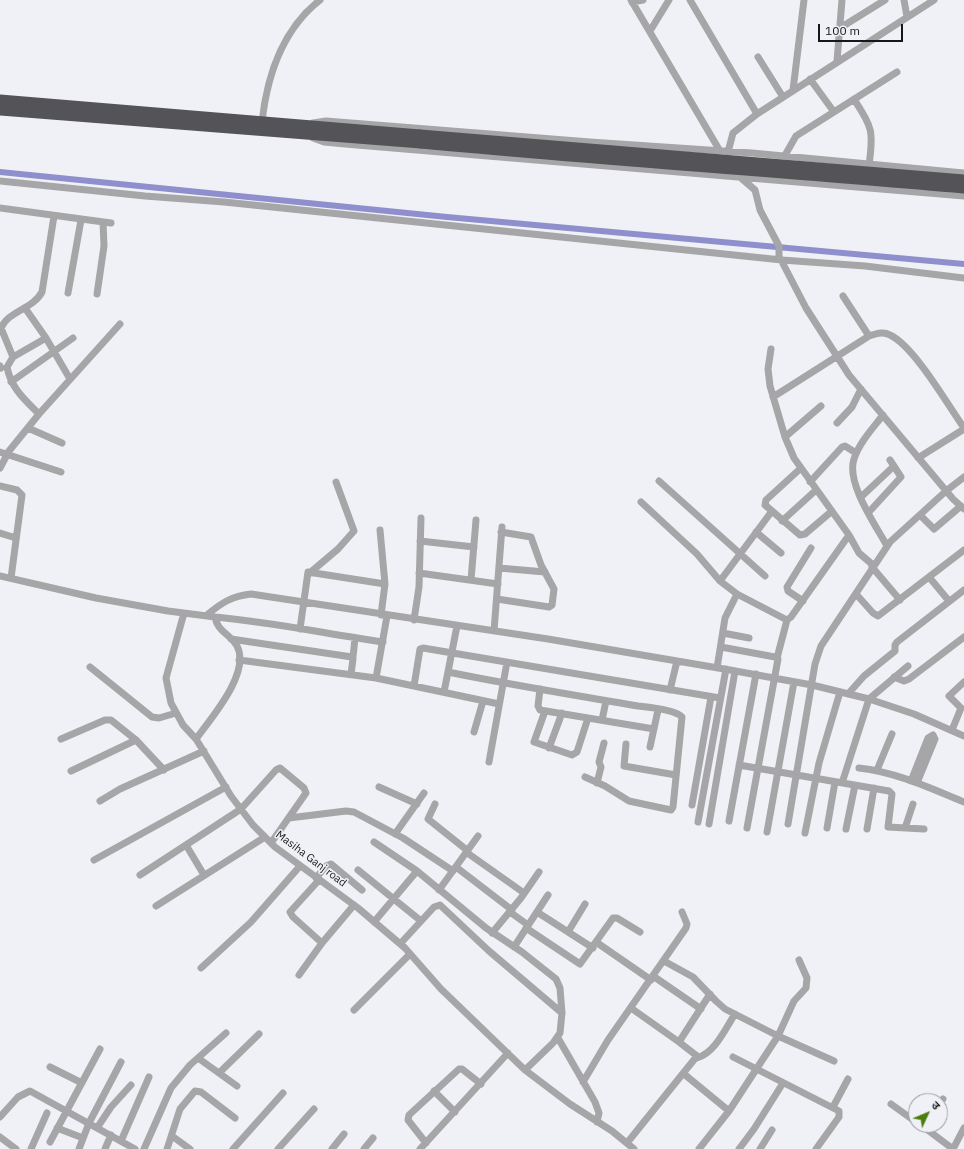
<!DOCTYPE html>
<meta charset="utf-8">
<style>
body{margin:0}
#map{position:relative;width:964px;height:1149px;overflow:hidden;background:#f0f1f7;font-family:"IBM Plex Sans","Noto Sans Devanagari",sans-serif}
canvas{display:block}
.north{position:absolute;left:908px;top:1093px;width:40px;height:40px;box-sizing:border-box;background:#f0f1f7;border:1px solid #999a9e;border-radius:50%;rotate:46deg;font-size:11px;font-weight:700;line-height:16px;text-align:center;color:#171719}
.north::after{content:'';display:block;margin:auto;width:14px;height:18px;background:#4b7e0f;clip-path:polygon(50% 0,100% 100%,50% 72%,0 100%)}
.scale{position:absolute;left:818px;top:24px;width:85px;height:18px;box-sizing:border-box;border:2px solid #171719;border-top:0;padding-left:5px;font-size:12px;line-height:14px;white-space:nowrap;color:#171719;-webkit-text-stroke:3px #f0f1f7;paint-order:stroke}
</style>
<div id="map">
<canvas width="964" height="1149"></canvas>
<div class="north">उ</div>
<div class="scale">100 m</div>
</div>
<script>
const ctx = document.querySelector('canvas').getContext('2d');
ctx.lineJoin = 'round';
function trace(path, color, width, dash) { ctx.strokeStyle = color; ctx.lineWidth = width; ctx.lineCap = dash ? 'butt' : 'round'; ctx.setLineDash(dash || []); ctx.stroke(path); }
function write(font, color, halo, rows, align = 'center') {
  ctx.font = font + ' "IBM Plex Sans",sans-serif'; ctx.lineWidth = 3; ctx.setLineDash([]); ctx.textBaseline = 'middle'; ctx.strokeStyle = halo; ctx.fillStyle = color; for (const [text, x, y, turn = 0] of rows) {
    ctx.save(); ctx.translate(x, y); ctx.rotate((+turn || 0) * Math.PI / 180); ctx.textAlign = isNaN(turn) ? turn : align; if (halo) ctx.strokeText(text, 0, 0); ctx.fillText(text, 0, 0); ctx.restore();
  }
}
trace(new Path2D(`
 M0 172 447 217 964 264`), '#8e8fcc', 6);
trace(new Path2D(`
 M631 0 720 151
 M690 0 757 114
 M904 0 907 17
 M632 2 643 0
 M840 28 885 0
 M650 31 669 0
 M758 57 783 97
 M837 61 842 0
 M810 79 834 112
 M793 90 804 0
 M854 99C872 128 874 130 869 165
 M262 122C267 76 283 29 320 0
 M313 123 326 121 590 142 752 153 964 173
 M313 138 324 142 345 144 964 196
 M728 152 733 133 757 114 934 0
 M784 157 796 136 897 72
 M741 178 755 190 760 210 779 246V256L806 308 849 375 953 499 964 509
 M0 181 145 196 224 202 782 260 865 266 964 278
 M0 208 111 223
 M68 293 81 220
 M97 294 104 246 103 222
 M843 296 869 336
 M25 308 46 338 70 379
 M771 349 768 369 770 386 785 437 794 458 849 535 859 553 873 565
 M13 357 46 338
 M0 366 1 368
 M11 382 73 338
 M773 397 869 336C876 334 883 331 890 335 914 346 948 405 964 428
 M39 414C24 399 11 388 7 367L13 357 1 328C8 311 33 309 42 292L54 216
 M883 415C873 428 859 443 854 459 846 483 875 524 887 546
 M837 423 852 407 861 389
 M28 428 62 443
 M785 437 821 406
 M0 452 61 472
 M918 458 964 429
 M0 468 9 451 39 414 120 324
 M801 468 766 500 765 505 800 535 805 534 832 511
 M659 481 765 576
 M810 482 842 447 845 446 856 453
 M0 486 17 490 22 495 11 578
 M861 497 894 466
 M641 502 697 554 720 581 737 594 787 620 791 617 849 535
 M869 512 901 477 890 460
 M920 515 934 529 961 506
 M782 521 816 490
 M380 530 385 584 381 615
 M756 532 781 553
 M0 533 16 538
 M420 541 474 547
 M872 567 900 600
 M499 568 545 572
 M312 571 338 549 354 531 336 482
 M419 573 498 584
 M0 576 96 598 168 611 215 617C217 631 230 634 237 646 251 673 211 718 196 739
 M929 577 949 601
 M471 580 476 520
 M720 581 772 511
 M856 594 873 613 878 616 964 550
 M497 599 549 607 552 605 554 589 541 565 531 537 501 532
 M803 601 788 591 787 587 811 548
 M184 613 166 678 171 703 183 725 196 739 231 796 253 825 275 847 358 908 405 948 441 989 525 1070 570 1104 612 1131 634 1149
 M207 615C221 603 232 596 251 594L548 639 730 670 812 685 869 699 914 714 964 736
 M215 617C272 622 327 634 383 642
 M414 620 419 587 421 518
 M300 629 308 572 385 584
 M494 631 502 527
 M723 633 749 638
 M231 639 352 657 353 659 351 674
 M721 647 775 657 778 659 747 828
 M353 657 355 638
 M777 658 787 620
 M239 660 376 678 499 704
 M90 667 152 717 159 718 176 713
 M717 668 725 618 737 594
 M448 672C511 685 574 695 638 706 648 707 676 710 682 717L673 807 671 810 629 801 605 786 585 777
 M894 677 904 681 909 679 964 637
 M376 678 387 616
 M414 686 420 649 423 648 720 698
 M540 689 538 706 540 710 654 729
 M670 690 677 661
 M444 692 457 626
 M848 694 864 676 895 651V645L897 642 964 590
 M545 711 534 742 572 755 577 752 588 718
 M602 720 606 701
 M952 730 961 708 949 696 964 682
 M474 732 483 701
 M61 739 105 720H111L136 740 164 770
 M626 744 624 766 676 775
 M650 747 658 710
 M549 748 562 713
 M489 762 507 662
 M739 765 889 791 892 794 888 827 924 829
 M859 768C896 772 930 788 964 802
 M877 770 892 734
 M71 771 136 740
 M911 781 928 738 933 735 935 739 917 783
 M597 783 601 767 599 762 604 743
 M842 783 869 699 908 666
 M379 787 417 804
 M100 801 120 789 204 751
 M435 804 428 819 468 851
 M692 805 711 697
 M289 818 346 811 354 812 403 838 453 871
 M729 821 756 674
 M698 822 726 669
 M709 824 735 671
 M788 824 815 664 821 646 890 542 946 491 964 477
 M827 828 835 782
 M905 828 913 804
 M846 829 855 785
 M867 829 874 788
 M767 832 794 682
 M805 833 819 763 840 692
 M395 834 424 793
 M374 842 417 871 486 928 522 952 556 979 560 988 562 1013 560 1033 553 1043 525 1070
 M186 845 204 875
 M466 852 524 893
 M94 860 226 787
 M456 867 512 910
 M358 870 421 921
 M140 875 241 809 276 770 280 768 304 788 306 793 271 843
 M316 878 326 866 331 864 362 890
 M319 880 290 912 293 917 322 943
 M439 890 478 836
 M156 906 265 837
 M510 912 528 925
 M537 912 593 948
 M374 922 417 871
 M526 928 580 964 613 918H617L640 932
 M568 932 585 904
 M492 933 521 898 539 872
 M596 942 651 980
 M400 944 434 907 440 905 489 951 562 1013
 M514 947 548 895
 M664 961 693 977 716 1001 725 1009 778 1036 834 1061
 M201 968 251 922 300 866
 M299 975 322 943 354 905
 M653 976 701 1009
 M354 1010 410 954
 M558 1038 595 1102 599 1113 597 1122
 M679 1042 710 994
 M733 1057 839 1111V1117L816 1149
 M198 1058 237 1086
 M697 1058C715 1053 725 1029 735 1014
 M50 1067 82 1083
 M219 1073 259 1034
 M684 1074 729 1111
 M583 1082 608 1040 686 928 687 924 682 912
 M434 1091 455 1112
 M940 1103 943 1099
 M891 1104 916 1122
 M833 1107 848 1079
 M0 1117 18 1097 30 1091 135 1149
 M921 1125 953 1149
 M57 1128 83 1138
 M97 1128 111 1107 131 1085
 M172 1136 190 1149
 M0 1137 16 1149
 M121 1141 149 1077
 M50 1142 100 1049
 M426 1143 408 1120 409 1115 459 1069H462L481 1084
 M627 1143 697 1056 679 1042 631 1008
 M31 1149 47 1113
 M79 1149 89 1123 121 1062
 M105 1149 111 1135
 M144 1149 171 1088 190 1065 226 1033
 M167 1149 180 1109 195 1091 201 1092 235 1118
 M233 1149 283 1093
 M278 1149 314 1109
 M332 1149 344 1134
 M364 1149 373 1138
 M420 1149 508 1053
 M699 1149 729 1111 778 1036 794 1001 806 988 807 978 799 960
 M739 1149 754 1129 783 1083
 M760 1149 772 1130
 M953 1149 964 1128`), '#a6a6a9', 7);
trace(new Path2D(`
 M0 100 420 135
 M0 110 421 143`), '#535358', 11);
trace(new Path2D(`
 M420 135 964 180
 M421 143C602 160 783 172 964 188`), '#535358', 11);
write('11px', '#171719', '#f0f1f7', [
 ["Masiha Ganj road",311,859,37]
]);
</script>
